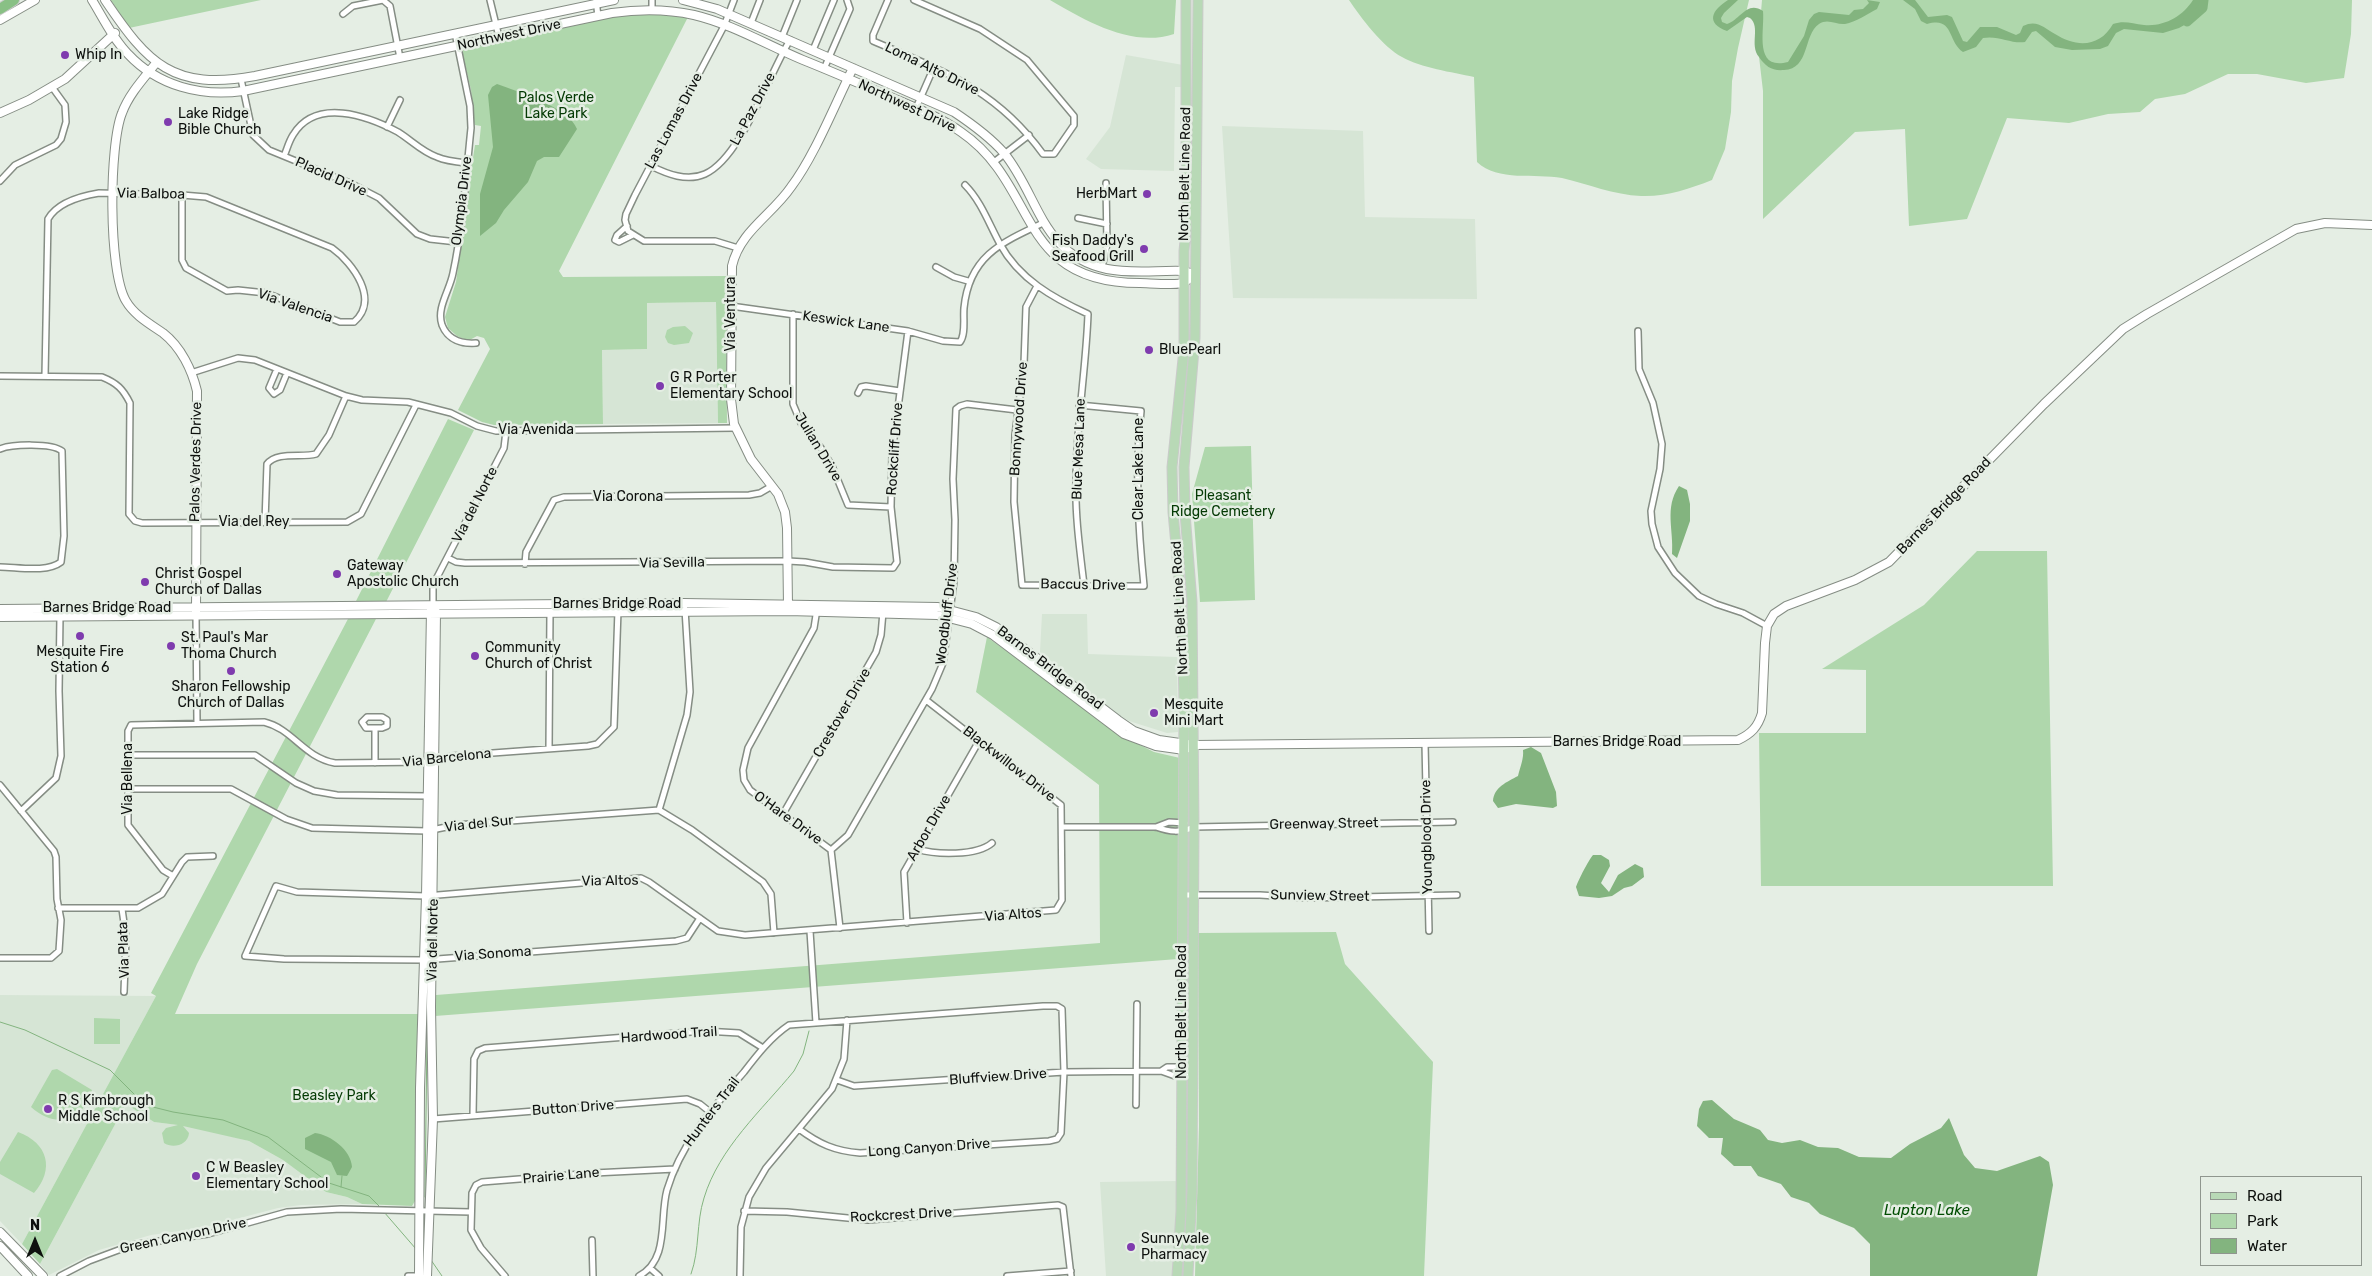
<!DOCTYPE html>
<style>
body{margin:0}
#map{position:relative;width:2372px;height:1276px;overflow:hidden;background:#e5eee4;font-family:Rubik,sans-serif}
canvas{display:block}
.legend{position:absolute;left:2200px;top:1176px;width:162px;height:90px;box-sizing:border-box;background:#e5eee4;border:1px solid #8f968e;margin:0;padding:6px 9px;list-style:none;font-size:15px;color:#0e110e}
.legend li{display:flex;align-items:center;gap:10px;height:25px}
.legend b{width:25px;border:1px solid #8f968e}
.north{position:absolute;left:10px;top:1216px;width:50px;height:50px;-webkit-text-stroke:4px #e5eee4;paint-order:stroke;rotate:0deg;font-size:14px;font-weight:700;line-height:20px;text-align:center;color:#0e110e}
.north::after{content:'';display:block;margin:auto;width:18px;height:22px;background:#0e110e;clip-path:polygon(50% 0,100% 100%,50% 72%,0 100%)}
</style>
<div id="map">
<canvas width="2372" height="1276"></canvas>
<ul class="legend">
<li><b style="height:6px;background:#b8d9b6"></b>Road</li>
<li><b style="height:14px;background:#afd7ac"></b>Park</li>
<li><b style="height:14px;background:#83b47f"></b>Water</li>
</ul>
<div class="north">N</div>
</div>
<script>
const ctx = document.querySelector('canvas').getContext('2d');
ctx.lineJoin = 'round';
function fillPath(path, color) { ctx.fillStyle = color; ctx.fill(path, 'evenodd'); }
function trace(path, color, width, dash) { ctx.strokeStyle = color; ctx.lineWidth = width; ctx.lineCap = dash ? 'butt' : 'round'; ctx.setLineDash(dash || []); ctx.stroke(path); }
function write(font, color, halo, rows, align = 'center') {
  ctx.font = font + ' Rubik,sans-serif'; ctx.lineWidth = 5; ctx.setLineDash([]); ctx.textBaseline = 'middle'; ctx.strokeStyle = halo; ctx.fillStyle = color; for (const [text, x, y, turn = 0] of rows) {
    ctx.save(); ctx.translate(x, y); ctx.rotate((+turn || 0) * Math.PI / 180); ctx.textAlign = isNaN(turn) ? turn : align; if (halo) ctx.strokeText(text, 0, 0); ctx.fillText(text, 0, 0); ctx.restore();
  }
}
fillPath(new Path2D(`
 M1126 55 1183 65 1182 87H1175L1174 171 1101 169 1086 159 1110 127Z
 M1222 126 1363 131 1365 217 1475 219 1477 299 1233 298Z
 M716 302 718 423 603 424 602 350 647 349V303Z
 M1042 614H1087L1088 654 1177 657 1178 732 1167 733 1129 721 1113 712 1040 652Z
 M0 995 156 996 22 1244 0 1221Z
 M126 1104 154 1122 195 1127 249 1141 283 1160 326 1192 347 1197 362 1204 301 1205 278 1208 202 1228 151 1235 99 1250 49 1275 40 1264Z
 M1178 1181 1175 1276H1106L1100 1182Z`), '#d6e5d5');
fillPath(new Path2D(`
 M111 0H261L129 28Z
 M1050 0H1176L1174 34C1132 48 1086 21 1050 0Z
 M1349 0H1749L1738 48 1732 81 1731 112 1725 149 1712 180C1689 189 1666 197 1641 196 1614 195 1588 184 1562 178 1535 173 1498 182 1477 162L1474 77C1452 72 1421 68 1402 57 1383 47 1361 18 1349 0Z
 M1762 0H2352L2351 34 2344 78 2306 83 2257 74H2228L2185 94 2155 99 2140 112 2108 114 2069 123 2007 118 1967 219 1909 226 1905 129 1855 132 1763 219V91L1758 48Z
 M640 12 669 13 688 17 559 271 563 277 726 276 727 423H718L716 302 647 303V349L602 350 603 424 494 425 482 422 458 410 490 349 484 338 477 336 468 341 457 336 448 328 445 317 456 282 472 164 475 145H479L481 126 475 125 474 122 471 90 462 51 466 46Z
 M685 326 693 333 689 343 674 345 668 343 665 337 667 330 673 327Z
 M448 419 474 430 385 604 355 603Z
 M1251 446 1255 600 1200 602 1192 494 1205 447Z
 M1977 551H2047L2053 886H1761L1759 733H1866V670L1822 669 1924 605Z
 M349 617H377L197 964 175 1014H419L416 1063 415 1201 412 1206 362 1204 347 1197 326 1192 283 1160 249 1141 183 1126 189 1133C188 1145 173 1149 164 1143L162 1133 166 1128 178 1125 154 1122 126 1104 40 1264 22 1244 156 996 151 993Z
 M987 637 1128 739 1154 752 1180 758 1178 959 435 1016 434 997 436 995 1100 943 1099 785 976 692Z
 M1336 932 1345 964 1433 1062 1424 1276H1195L1199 1126 1198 933Z
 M94 1018 120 1019V1044H94Z
 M57 1069 92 1090C83 1122 55 1129 31 1107L52 1070Z
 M18 1132C48 1143 55 1169 34 1193L0 1174V1162Z`), '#afd7ac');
fillPath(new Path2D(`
 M1728 0H1738L1724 13 1721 18 1722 22 1727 24C1741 19 1747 0 1763 11 1765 30 1753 71 1788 62L1804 36 1809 20 1814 14 1819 12 1849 15 1854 10 1863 9 1869 3 1867 0 1880 2 1877 9C1867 14 1856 22 1845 24 1836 25 1828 18 1819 24 1803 35 1810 69 1784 70 1772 71 1766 67 1759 57 1749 45 1761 27 1750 18L1747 17 1727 31C1705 23 1712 10 1728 0Z
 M1903 0H1915L1928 17 1947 15 1952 17 1963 41 1967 42 1980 27H1997L2016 35 2020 33 2023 26C2037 19 2044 28 2055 34 2077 48 2100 47 2113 24 2125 20 2132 24 2144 25 2164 27 2183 16 2193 0H2201L2195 19 2179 28 2163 33 2124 29 2116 33 2108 46 2100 49 2072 50 2055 47 2036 31 2032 32 2025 42C2011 44 1998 35 1983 38L1976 47 1963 52C1947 41 1954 16 1927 24L1921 21 1915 9Z
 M497 84C518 92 569 107 577 129L559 157H544L537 161 528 182 504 210 496 223 480 236V194L493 147 488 95 492 87Z
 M1679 486 1687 490 1690 504V521L1677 558 1672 554C1674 530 1664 508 1679 486Z
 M1531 747 1541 753 1556 792 1557 806 1553 808 1516 804 1498 808 1493 801C1494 787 1507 782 1518 776 1520 767 1524 759 1523 750Z
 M1593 855H1601L1609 860 1610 866 1601 883 1609 892 1618 875 1635 864 1643 868 1644 877 1632 886 1624 888 1612 896 1599 898 1579 896 1576 887C1579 879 1588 861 1593 855Z
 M1712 1100 1734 1119 1760 1130 1768 1140 1782 1143 1800 1140 1818 1147 1838 1148 1859 1157 1891 1158 1910 1144 1941 1128 1949 1118 1964 1155 1975 1168 1997 1171 2040 1156 2049 1162 2053 1185 2037 1276H1870V1244L1854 1228 1820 1214 1809 1203 1791 1197 1781 1184 1758 1176 1751 1166H1734L1721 1154 1723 1138H1709L1697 1126 1699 1109 1703 1101Z
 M315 1133C331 1135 351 1150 352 1167L347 1176 337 1175 331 1162 305 1149V1138Z`), '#83b47f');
trace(new Path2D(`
 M0 1022 25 1030 110 1070 145 1105 173 1112 223 1120 268 1137 329 1183 369 1196 380 1207
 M341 1187 342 1176
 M425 1197 427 1034
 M384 1212 416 1249
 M431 1260 442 1276
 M691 1274C700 1249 696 1223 704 1198 719 1148 762 1110 794 1071L803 1054 809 1031`), '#83b47f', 1);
trace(new Path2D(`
 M2187 22 2203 8 2204 0`), '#83b47f', 9);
const street = new Path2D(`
 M490 0 499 37
 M596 0 598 16
 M734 0 724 26 635 195 626 214 625 220 628 231 644 241H715L738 248
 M888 0 873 35V41C943 71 996 89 1043 154H1054L1074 125V116L1027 60 980 29 914 0
 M652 10V0
 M343 14 353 6 383 0 390 6 400 58
 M751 23 760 0
 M455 33 470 106 471 128C466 176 463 226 453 273 450 290 436 308 442 325 448 340 462 344 476 343
 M782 37 797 0
 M813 50 834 0
 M824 69 850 9 847 0
 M241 79 253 135 269 150 352 184 379 198 417 234 430 239 457 242
 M916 108 934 67
 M387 127 400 100
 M284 156C287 149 289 141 293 135 316 97 368 116 398 132 411 140 422 152 437 157 446 161 457 162 467 163
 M994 162 1029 135
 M651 166C667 174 687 182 705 174 741 158 769 74 790 40
 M0 181 15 165 56 145 61 139 66 122 65 105 52 87
 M965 185C981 201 989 224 1000 244 1019 279 1053 298 1088 314 1086 370 1076 425 1076 482 1075 516 1080 551 1084 585
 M1078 218 1107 224
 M627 226 617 235 615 240 619 242 633 235
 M936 267 954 277 968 281
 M1102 267 1107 245 1106 183
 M1037 286 1026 307 1024 364 1015 435 1014 502 1022 585 1144 586C1138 526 1135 471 1141 411L1079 405
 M731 306 908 331 943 341 960 342C966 334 963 318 964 308 969 257 1000 243 1043 223
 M793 314V404L801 423 821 448 832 466 848 505 891 507
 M1638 331 1639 369 1653 403 1662 444 1660 469 1651 511 1652 524 1658 547 1675 573 1699 596 1716 604 1743 613 1767 626
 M277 369 269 388 274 394 280 390 287 373
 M191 373 238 358 255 360 346 396 362 400 408 402 451 413 477 426 496 431 735 428
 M0 376 102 377C117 383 123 389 130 403L129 514 135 521 142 523 347 522 361 514 416 405
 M45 376 48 219C57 203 81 196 99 193L182 195 206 197 332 248C353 263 380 300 354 322H340L266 293 238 290 227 291 186 268 182 260V195
 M858 393 861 387 866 386 900 391
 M0 449C12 444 52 443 62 451L64 536 61 562C47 573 17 567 0 567
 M265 522 267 464C277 451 302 458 316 454L329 435 346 396
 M448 558 456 562 465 563 788 561 805 562 833 567 893 568 897 562 891 507 892 454 908 331
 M525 564 526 552 554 500 564 497 749 495 760 493 772 486
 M433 605V585L504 448 506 431
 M817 609 814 628 748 748 743 770 744 780 750 790 831 850 840 928
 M196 615 197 723
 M367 717H382L387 720V726L382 728H366L362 722Z
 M375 728V763
 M1425 743 1429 931
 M549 749 550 612
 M128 755H255L296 783 314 791 337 795 428 796
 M0 785 54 851 56 857 57 899 61 920 59 951 51 958H0
 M127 789H231L286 819 312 828 427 831 456 825 659 810 692 830 763 882 771 894 774 933
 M659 810 687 715 690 692 685 609
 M21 811 56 778 61 756 59 691 60 615
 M783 814 876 652 881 635 883 612
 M1062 827H1156C1170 832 1180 833 1194 827L1453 822
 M1156 827 1169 822 1185 823
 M917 849C936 855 977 856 992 843
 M831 850 848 835 932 689 943 663 954 581 955 520 953 479 956 409 960 406 967 404 1017 410
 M173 876 163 870 128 825V731L131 725 264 722C293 729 303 757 335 763L429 762 452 756 588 746 597 744 614 727 618 610
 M1183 895H1260L1308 898 1457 895
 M58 908H138L162 894 182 862 187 857 213 856
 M122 909 126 937 124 992
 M700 918 687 938 676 941 424 960 284 959 245 956 276 886 297 892 426 896 641 878 649 882 718 931 745 935 1056 910 1062 900 1061 805 926 700
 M907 923 904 872 979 741
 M810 931 816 1023
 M1161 1071 1167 1067H1193
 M837 1080 854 1086 1064 1072 1161 1071 1175 1076H1193
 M1136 1105 1137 1004
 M473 1115 474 1059 478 1051 485 1048 704 1031 739 1033 763 1048
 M433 1119 687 1099 700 1104 710 1112
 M744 1211 787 1212 868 1220 1058 1205 1063 1207 1071 1276
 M592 1240 593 1276
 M650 1268 659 1276
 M60 1276 89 1261 132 1245 208 1234 287 1212 341 1209 471 1212
 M408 1276H420
 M505 1276 481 1248 471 1230 472 1193 476 1185 482 1182 594 1173 675 1169
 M639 1276C670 1259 659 1219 667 1190 681 1143 713 1108 744 1072 757 1055 771 1037 789 1025L1043 1006H1057L1062 1009 1064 1072 1061 1133 1057 1139 1049 1141 860 1153C835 1151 819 1144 799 1129
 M740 1276 741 1227 749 1197 766 1168 832 1089 844 1059 847 1020
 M1007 1276 1071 1271`);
const secondary = new Path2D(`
 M92 0C103 18 113 39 128 54 158 86 201 97 243 91L612 13C640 9 667 9 694 15 732 24 767 45 803 60 833 72 863 85 893 98 916 108 940 117 961 132 1040 186 1015 283 1140 283 1149 283 1179 286 1185 282 1188 280 1191 277 1194 275
 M105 0C148 64 173 91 255 76L614 0
 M683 0 717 9 954 112C972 124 990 137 1004 153 1039 196 1041 255 1107 269 1132 274 1159 270 1184 271L1190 273
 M0 20 35 0
 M156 63C144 78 129 94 122 113 109 145 108 271 126 301 134 315 150 324 163 333 181 347 192 370 197 391L196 612
 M0 113 29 100 65 79 115 33
 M788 606 787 528 785 512 778 494 751 459 734 424 731 399 732 266C740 231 772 215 791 187 815 155 835 104 853 68
 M0 609 684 603 938 607 976 617 996 627 1118 720 1134 731 1159 740 1194 745 1738 740C1751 734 1758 727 1762 713L1765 643 1767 626 1774 614 1786 606 1855 580 1889 562 2044 404 2123 329 2147 314 2296 229 2325 223 2372 225
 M0 617 788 611 937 615 972 624 993 635 1124 734 1156 746 1184 750 1188 748
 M0 1232 43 1276
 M0 1246 28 1276
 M419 1276 420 1088 426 896 431 610
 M427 1276 433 1119 431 1007 436 613 435 609`);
const primary = new Path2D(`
 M1177 1276 1181 1211 1184 703 1182 612 1173 512 1172 467 1184 349V251L1188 208 1186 139V0
 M1188 1276 1192 1190 1194 827 1192 602 1185 513 1184 467 1195 338 1198 0`);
const highway = new Path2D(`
 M0 9 14 0`);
trace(street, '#858d84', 8);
trace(secondary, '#858d84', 10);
trace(primary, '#cacbca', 11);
trace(highway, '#cacbca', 12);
trace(street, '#fff', 5);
trace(secondary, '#fff', 8);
trace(primary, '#b8d9b6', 9);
trace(highway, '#89c085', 10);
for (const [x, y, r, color] of [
 [65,55,5,"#7f3bae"],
 [168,122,5,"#7f3bae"],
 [1147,194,5,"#7f3bae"],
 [1144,249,5,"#7f3bae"],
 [1149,350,5,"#7f3bae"],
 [660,386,5,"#7f3bae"],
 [337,574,5,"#7f3bae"],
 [145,582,5,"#7f3bae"],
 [80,636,5,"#7f3bae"],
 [171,646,5,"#7f3bae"],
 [475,656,5,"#7f3bae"],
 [231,671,5,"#7f3bae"],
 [1154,713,5,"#7f3bae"],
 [48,1109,5,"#7f3bae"],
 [196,1176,5,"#7f3bae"],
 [1131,1247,5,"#7f3bae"]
]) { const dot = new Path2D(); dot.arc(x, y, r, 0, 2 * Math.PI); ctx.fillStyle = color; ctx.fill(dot); trace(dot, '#e5eee4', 2); }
write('14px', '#0e110e', '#e5eee4', [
 ["Northwest Drive",509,35,-12],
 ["Loma Alto Drive",932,69,26],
 ["Northwest Drive",907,106,25],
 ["La Paz Drive",753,109,-62],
 ["Las Lomas Drive",674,121,-62],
 ["North Belt Line Road",1185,174,-89],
 ["Placid Drive",331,177,24],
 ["Via Balboa",151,194,1],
 ["Olympia Drive",462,201,-83],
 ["Via Valencia",295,306,19],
 ["Via Ventura",731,314,-90],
 ["Keswick Lane",846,322,8],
 ["Bonnywood Drive",1019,419,-86],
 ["Via Avenida",536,430],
 ["Julian Drive",818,447,59],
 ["Rockcliff Drive",895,449,-86],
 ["Blue Mesa Lane",1079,449,-88],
 ["Palos Verdes Drive",196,462,-89],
 ["Clear Lake Lane",1139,469,-90],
 ["Via Corona",628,497],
 ["Via del Norte",475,505,-63],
 ["Barnes Bridge Road",1944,506,-46],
 ["Via del Rey",254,522],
 ["Via Sevilla",672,563,-1],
 ["Baccus Drive",1083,585,1],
 ["Barnes Bridge Road",617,604],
 ["Barnes Bridge Road",107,608],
 ["North Belt Line Road",1180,608,-93],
 ["Woodbluff Drive",947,614,-83],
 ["Barnes Bridge Road",1050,668,37],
 ["Crestover Drive",842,713,-60],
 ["Barnes Bridge Road",1617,742],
 ["Via Barcelona",447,758,-6],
 ["Blackwillow Drive",1009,764,38],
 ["Via Bellena",128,779,-90],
 ["O'Hare Drive",788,818,36],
 ["Via del Sur",479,824,-6],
 ["Greenway Street",1324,824,-1],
 ["Arbor Drive",929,828,-60],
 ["Youngblood Drive",1427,837,-91],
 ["Via Altos",610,881,-1],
 ["Sunview Street",1320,896,1],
 ["Via Altos",1013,915,-4],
 ["Via del Norte",433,940,-89],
 ["Via Plata",124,950,-92],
 ["Via Sonoma",493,954,-4],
 ["North Belt Line Road",1182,1012,-90],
 ["Hardwood Trail",669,1035,-4],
 ["Bluffview Drive",998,1077,-4],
 ["Button Drive",573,1108,-4],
 ["Hunters Trail",712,1112,-53],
 ["Long Canyon Drive",929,1148,-4],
 ["Prairie Lane",561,1176,-5],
 ["Rockcrest Drive",901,1215,-3],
 ["Green Canyon Drive",183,1236,-12]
]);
write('14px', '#0e110e', '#e5eee4', [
 ["Whip In",75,55],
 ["Lake Ridge",178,114],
 ["Bible Church",178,130],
 ["HerbMart",1137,194,"right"],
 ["Fish Daddy's",1134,241,"right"],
 ["Seafood Grill",1134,257,"right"],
 ["BluePearl",1159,350],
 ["G R Porter",670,378],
 ["Elementary School",670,394],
 ["Gateway",347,566],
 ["Apostolic Church",347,582],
 ["Christ Gospel",155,574],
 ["Church of Dallas",155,590],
 ["St. Paul's Mar",181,638],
 ["Thoma Church",181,654],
 ["Community",485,648],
 ["Church of Christ",485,664],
 ["Mesquite Fire",80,652,"center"],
 ["Station 6",80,668,"center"],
 ["Sharon Fellowship",231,687,"center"],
 ["Church of Dallas",231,703,"center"],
 ["Mesquite",1164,705],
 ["Mini Mart",1164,721],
 ["R S Kimbrough",58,1101],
 ["Middle School",58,1117],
 ["C W Beasley",206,1168],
 ["Elementary School",206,1184],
 ["Sunnyvale",1141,1239],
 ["Pharmacy",1141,1255]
], 'left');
write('14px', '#043a04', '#e5eee4', [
 ["Palos Verde",556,98],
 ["Lake Park",556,114],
 ["Pleasant",1223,496],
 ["Ridge Cemetery",1223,512],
 ["Beasley Park",334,1096]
]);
write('italic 15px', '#004d02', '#e5eee4', [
 ["Lupton Lake",1927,1211]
]);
</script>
